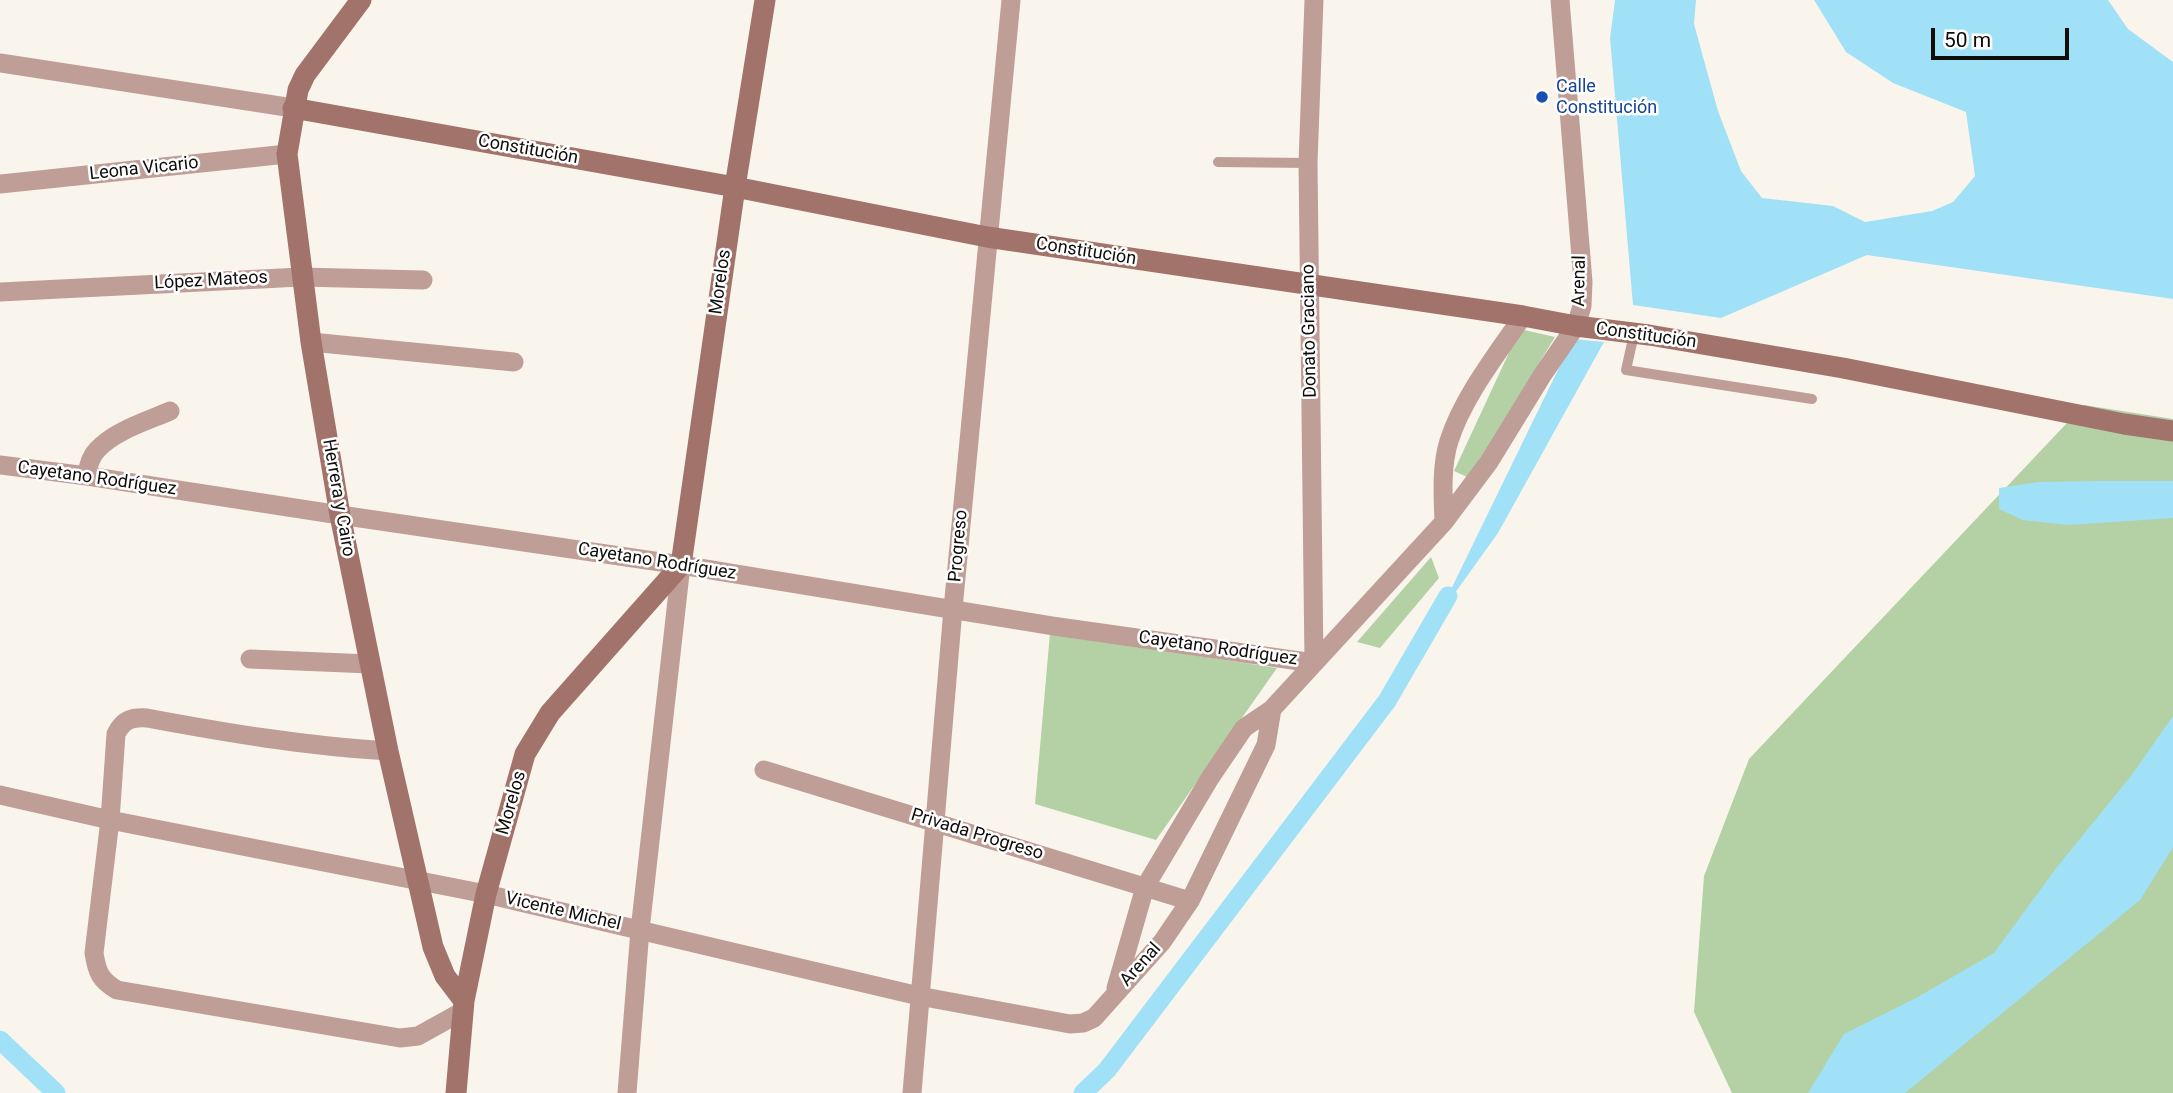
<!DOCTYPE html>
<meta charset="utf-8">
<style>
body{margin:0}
#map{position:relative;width:2173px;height:1093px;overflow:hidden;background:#faf5ec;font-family:Roboto,sans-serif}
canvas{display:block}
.scale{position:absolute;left:1931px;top:28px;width:138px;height:32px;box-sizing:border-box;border:4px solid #0e0d0a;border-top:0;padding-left:9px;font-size:21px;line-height:24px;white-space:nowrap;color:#0e0d0a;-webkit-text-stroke:5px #fff;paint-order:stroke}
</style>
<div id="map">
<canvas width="2173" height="1093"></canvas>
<div class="scale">50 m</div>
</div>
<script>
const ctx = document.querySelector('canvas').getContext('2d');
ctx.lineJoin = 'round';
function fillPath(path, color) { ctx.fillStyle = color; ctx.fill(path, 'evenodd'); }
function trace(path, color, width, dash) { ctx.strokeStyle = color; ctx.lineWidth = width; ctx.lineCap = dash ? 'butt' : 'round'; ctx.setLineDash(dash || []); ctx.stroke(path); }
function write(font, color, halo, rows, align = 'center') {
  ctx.font = font + ' Roboto,sans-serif'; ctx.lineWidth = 5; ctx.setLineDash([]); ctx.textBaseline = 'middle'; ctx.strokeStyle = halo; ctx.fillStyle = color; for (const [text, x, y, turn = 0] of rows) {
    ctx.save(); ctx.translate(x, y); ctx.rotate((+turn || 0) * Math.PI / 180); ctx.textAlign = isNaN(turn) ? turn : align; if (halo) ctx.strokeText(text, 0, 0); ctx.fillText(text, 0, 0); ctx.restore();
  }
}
fillPath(new Path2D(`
 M1520 329 1555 337 1469 478 1454 471Z
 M2084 405 2173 419V1093H1732L1694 1012 1704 876 1749 759Z
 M1431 557 1439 578 1380 648 1357 642Z
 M1050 633 1277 668 1156 840 1035 804Z`), '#b3d1a4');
fillPath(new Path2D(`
 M1615 0H1696L1694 24 1718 111 1741 171 1762 198 1833 206 1865 222 1932 211 1953 202 1975 176 1966 112 1893 83 1846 52 1814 0H2108L2128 29 2173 62V299L1867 255 1721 318 1633 305 1610 38Z
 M1573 339 1604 342 1498 533 1437 618Z
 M2101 481H2173V518L2068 525 2023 520 1999 509V488L2039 482Z
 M2173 716V847L2140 900 1905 1093H1808L1844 1034 1916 998 1994 953 2057 867 2131 776Z`), '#a1e1f7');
trace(new Path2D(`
 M0 1040 56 1093
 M1083 1093 1107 1070 1387 701 1448 596`), '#a1e1f7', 19);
trace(new Path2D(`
 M1218 162 1308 163
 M1634 334 1626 370 1812 399`), '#bf9e98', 10);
trace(new Path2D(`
 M0 63 293 108
 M0 184 287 154
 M0 292 301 277 423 280
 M1523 316C1497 354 1463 397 1449 441 1441 466 1443 496 1444 522L1489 462 1543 374 1576 326 1582 306 1583 282 1560 0
 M311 342 514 362
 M0 465 87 476 340 515 681 565 1053 626 1314 663 1308 163 1314 0
 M87 476C88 466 90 457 97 450 114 431 147 421 170 411
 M250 659 370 664
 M388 751C306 746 227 733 147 718 131 717 123 720 116 734L110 820 94 953C97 972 100 980 117 990L400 1038 418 1036 463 1011
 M764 770 1190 901
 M0 795 110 820 486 894 919 996 1070 1024 1083 1023 1094 1018 1162 942 1190 901 1266 745 1272 709
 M1116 988 1145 887 1210 778 1244 728 1272 709 1444 522
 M627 1093 640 930 681 565
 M912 1093 953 609 1011 0`), '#bf9e98', 19);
trace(new Path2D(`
 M361 0 305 75 298 90 287 154 311 342 340 515 388 751 433 947 445 976 464 1001
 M293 108 735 187 987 237 1523 316 1576 326 1649 335 1843 368 2124 424 2173 431
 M456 1093 464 1001 486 894 525 754 550 713 681 565 735 187 765 0`), '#a2736b', 21);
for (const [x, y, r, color] of [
 [1542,97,7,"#1a4fb4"]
]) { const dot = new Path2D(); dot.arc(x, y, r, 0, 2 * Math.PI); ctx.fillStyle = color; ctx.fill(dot); trace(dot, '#fff', 2.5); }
write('18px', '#164399', '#fff', [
 ["Calle",1556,87],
 ["Constitución",1556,108]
], 'left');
write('18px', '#0e0d0a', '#fff', [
 ["Constitución",528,150,10],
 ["Leona Vicario",144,169,-6],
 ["Constitución",1086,252,9],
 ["López Mateos",211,281,-3],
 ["Arenal",1580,281,-89],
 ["Morelos",721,282,-82],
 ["Donato Graciano",1310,331,-91],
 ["Constitución",1646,336,8],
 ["Cayetano Rodríguez",97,479,8],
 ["Herrera y Cairo",338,498,80],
 ["Progreso",959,546,-85],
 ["Cayetano Rodríguez",657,562,9],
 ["Cayetano Rodríguez",1218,649,8],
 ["Morelos",512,803,-74],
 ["Privada Progreso",977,835,17],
 ["Vicente Michel",563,912,13],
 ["Arenal",1141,965,-48]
]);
</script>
